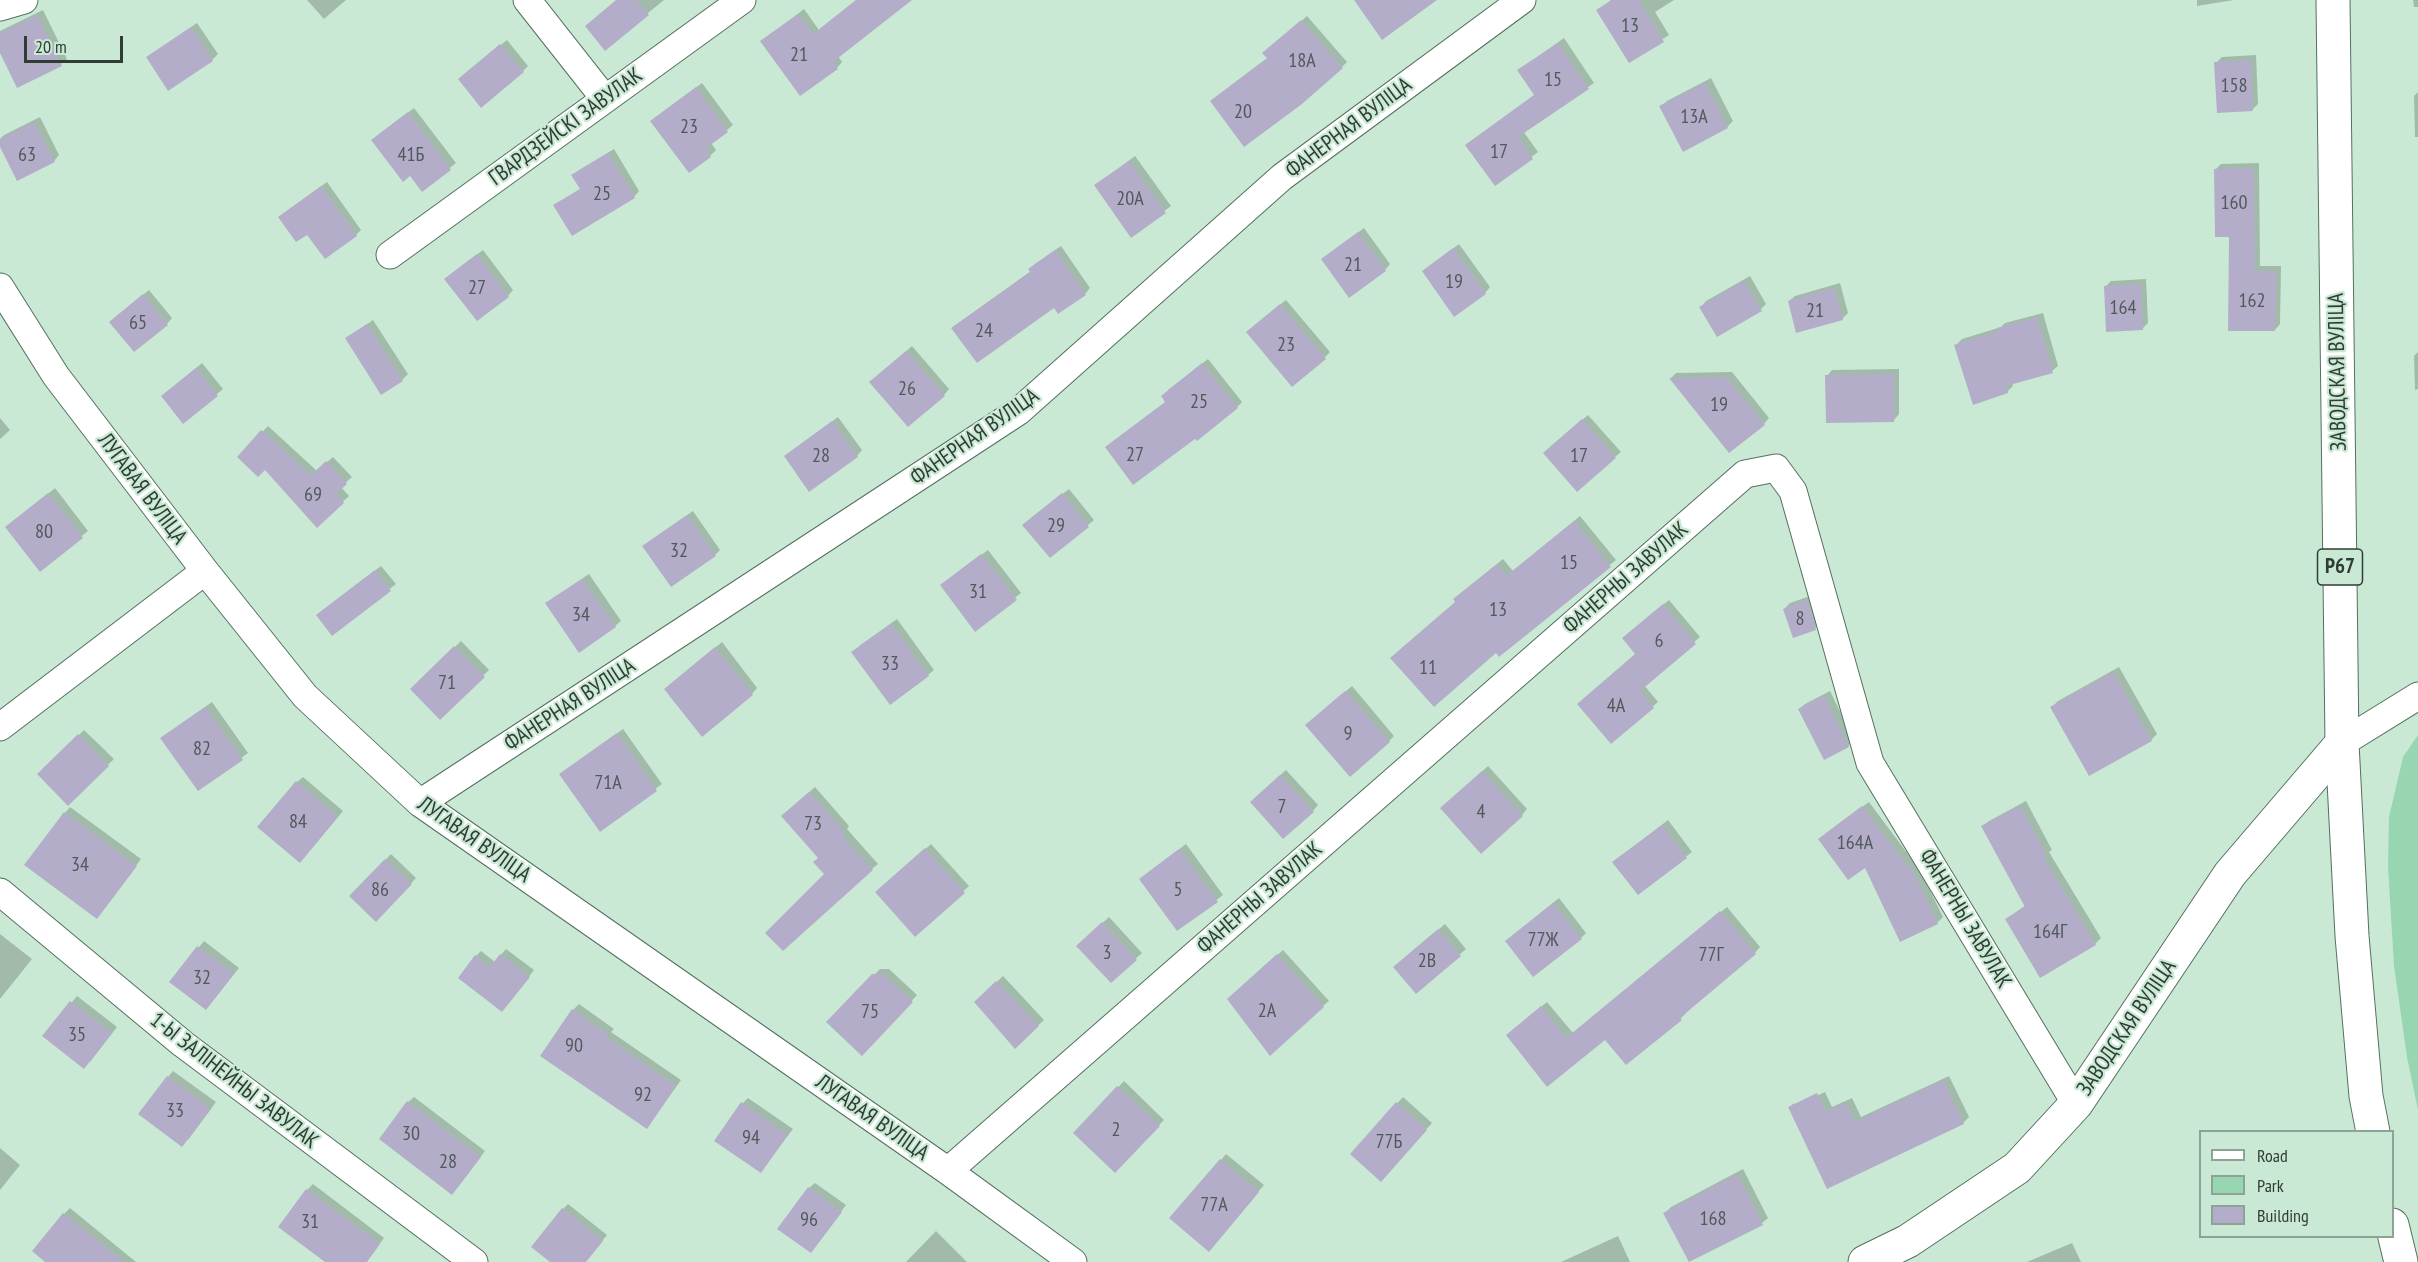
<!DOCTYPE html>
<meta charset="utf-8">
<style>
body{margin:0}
#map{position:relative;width:2418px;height:1262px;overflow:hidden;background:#cae9d5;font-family:"PT Sans Narrow",sans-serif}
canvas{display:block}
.legend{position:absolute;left:2199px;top:1130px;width:195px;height:108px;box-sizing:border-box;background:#cae9d5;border:2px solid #8ca495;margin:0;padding:8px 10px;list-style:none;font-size:18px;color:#303d35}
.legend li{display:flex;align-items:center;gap:12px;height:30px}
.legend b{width:30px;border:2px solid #8ca495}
.scale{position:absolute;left:24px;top:36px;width:99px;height:27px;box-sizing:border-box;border:3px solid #303d35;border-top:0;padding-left:8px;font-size:18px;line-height:21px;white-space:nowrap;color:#303d35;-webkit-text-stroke:4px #cae9d5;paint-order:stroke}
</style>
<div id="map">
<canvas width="2418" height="1262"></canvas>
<ul class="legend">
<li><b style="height:8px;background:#fff"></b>Road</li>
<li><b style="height:16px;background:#97d6b0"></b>Park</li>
<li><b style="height:16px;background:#b4adca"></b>Building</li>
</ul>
<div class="scale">20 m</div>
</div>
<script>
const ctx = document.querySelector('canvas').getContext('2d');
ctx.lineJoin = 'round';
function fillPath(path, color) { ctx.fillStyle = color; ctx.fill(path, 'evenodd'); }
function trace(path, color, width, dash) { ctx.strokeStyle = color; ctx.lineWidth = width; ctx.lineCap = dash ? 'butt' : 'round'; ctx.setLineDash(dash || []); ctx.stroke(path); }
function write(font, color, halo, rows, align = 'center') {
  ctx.font = font + ' "PT Sans Narrow",sans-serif'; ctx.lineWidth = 4.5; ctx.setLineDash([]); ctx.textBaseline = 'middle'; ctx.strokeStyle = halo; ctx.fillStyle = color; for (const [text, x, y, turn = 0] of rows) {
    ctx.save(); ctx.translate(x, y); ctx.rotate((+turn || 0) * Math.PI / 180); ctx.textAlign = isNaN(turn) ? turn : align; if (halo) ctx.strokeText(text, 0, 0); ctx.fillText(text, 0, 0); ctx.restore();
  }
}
fillPath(new Path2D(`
 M2418 735V1110L2407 1057 2394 966 2388 867 2389 817 2403 757Z`), '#97d6b0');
fillPath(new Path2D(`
 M307 0H346L324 19Z
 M617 0H664L605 48Z
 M856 0H909L838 56 842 62 837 68 762 41 804 9 819 30Z
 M1611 0H1674L1655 12 1669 35 1629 61 1598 10Z
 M2197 0H2234L2197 6Z
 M2413 0H2418V7H2414Z
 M43 10 67 59 61 64 18 86 0 50V31Z
 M1307 16 1347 62 1342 67 1211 101 1268 58 1270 48Z
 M197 23 218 54 212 60 148 57Z
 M1564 38 1594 83 1523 131 1538 152 1495 184 1535 95 1519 70Z
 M507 40 528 66 523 71 466 73Z
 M2256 55 2258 104 2253 109 2216 63 2222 57Z
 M1711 78 1733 121 1727 127 1661 107 1667 101Z
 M702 83 733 125 711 143 716 150 710 156 658 116Z
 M2418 92V137H2415L2414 96Z
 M414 108 456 163 422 190 379 134Z
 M40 117 59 155 54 161 0 144V139L4 135Z
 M614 149 639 191 634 197 555 206 581 188 573 176 579 170Z
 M1135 156 1171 206 1131 235 1096 185Z
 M2259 163 2260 266H2281L2280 324 2275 330 2230 235 2216 169 2221 164Z
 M327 182 361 230 356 235 307 233 286 212Z
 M1364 228 1390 264 1385 270 1323 259Z
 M1459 244 1490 287 1485 293 1424 271Z
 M1061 246 1090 288 1085 294 1055 306 959 323 1031 271 1030 269 1035 264Z
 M483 250 513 290 508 296 452 273Z
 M1750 276 1766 304 1761 309 1701 307 1706 301Z
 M2146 279 2148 323 2142 329 2105 287 2111 281Z
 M1840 283 1848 313 1842 319 1789 301 1795 296Z
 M149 290 172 318 167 324 117 316Z
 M1286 300 1330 352 1324 358 1254 326Z
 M2043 313 2058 366 2052 371 2012 383 2013 386 2007 392 1956 345 1962 339 2001 327 2005 323Z
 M373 320 408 374 402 380 347 338Z
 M912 346 949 389 944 395 877 377Z
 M2418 352V389L2415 390 2414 356Z
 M1208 359 1242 402 1237 407 1167 401 1168 390Z
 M202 363 223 389 183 422 168 391Z
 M1899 369V414L1894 420 1827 376 1832 370Z
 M1732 372 1769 418 1764 424 1671 378 1676 373Z
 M1588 415 1621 452 1615 457 1550 447Z
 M838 417 862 450 857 456H786Z
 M0 418 10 430 0 439Z
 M268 426 317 471 333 457 352 477 341 487 349 496 317 526 265 468 239 456Z
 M55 488 88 531 40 569 7 527Z
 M1069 489 1094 520 1050 556 1030 519Z
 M693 511 720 550 715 555 650 541Z
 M1580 516 1616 560 1499 654 1457 602 1460 594 1503 559 1513 571Z
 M988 550 1021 593 976 629 948 580Z
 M381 566 396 584 333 634 323 610Z
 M589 574 621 621 615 626 553 598Z
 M1813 595 1821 623 1815 628 1784 609 1790 603Z
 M1669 600 1700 637 1644 685 1658 702 1611 742 1637 654 1630 632Z
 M897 619 934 670 928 675 859 646Z
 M461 641 489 670 440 717 412 689Z
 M722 642 757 688 752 694 695 664Z
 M2119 667 2157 734 2151 740 2090 774 2052 707 2058 701Z
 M1352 686 1394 736 1389 741 1313 719Z
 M1830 691 1854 740 1848 746 1799 709 1805 704Z
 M212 702 248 753 198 789 168 733Z
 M623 729 662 784 600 830 567 769Z
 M84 730 114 759 68 804 39 774Z
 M1488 766 1527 809 1522 815 1448 803Z
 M1286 770 1318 805 1313 811 1257 796Z
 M303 777 343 811 305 856 297 782Z
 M815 787 849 826 847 829 878 864 872 869 826 874 820 858 789 810Z
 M2026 801 2052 850 2049 852 2101 938 2095 944 2006 919 2026 905 1983 826 1989 821Z
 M1869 802 1913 861 1915 860 1943 917 1937 923 1825 834Z
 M70 807 141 859 102 911 65 813Z
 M1668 820 1692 852 1638 893 1620 857Z
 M931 844 969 886 916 935 883 887Z
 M1186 844 1223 895 1178 929 1146 874Z
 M391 854 416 878 376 920 351 896Z
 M1559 898 1586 933 1581 938 1512 936Z
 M1727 907 1760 947 1755 953 1685 1012 1686 1013 1680 1019 1605 1038 1547 1084 1513 1030 1547 1002 1573 1033Z
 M1109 917 1142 953 1111 981 1078 946Z
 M1445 924 1466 949 1416 992 1401 961Z
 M0 934 32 959 0 999Z
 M204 941 239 968 211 1003 171 982Z
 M506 949 534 970 508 1004 476 956 481 951 495 962Z
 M1283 950 1329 1001 1323 1006 1235 993Z
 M880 969H889L917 995 862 1054 828 1022Z
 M1003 976 1044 1020 1015 1047 976 1002Z
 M77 996 117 1027 90 1062 44 1036Z
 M579 1004 614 1029 611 1032 681 1080 652 1121 573 1010Z
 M173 1071 216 1102 188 1140 168 1077Z
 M1949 1076 1969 1117 1963 1123 1828 1187 1790 1107 1794 1103V1106L1825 1092 1832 1107 1852 1098 1861 1117Z
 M1124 1081 1164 1120 1115 1171 1075 1133Z
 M414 1097 485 1151 458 1187 408 1102Z
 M1403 1097 1432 1123 1386 1174 1352 1154Z
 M748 1098 793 1129 761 1171 743 1103Z
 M0 1148 20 1165 0 1190Z
 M1226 1154 1264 1185 1214 1244 1221 1160Z
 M1743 1169 1768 1218 1762 1223 1690 1261 1665 1213 1671 1207Z
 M815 1183 846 1205 816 1246 809 1188Z
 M313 1184 384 1238 366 1262H327L307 1190Z
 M568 1204 607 1235 585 1262H552L563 1209Z
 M70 1208 136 1262H48L64 1214Z
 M936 1231 967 1262H906Z
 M1618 1236 1630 1262H1561Z
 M2072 1243 2081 1262H2027Z`), '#0003');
fillPath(new Path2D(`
 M616 0H636L649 15 605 51 585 26Z
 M856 0H912L833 62 838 69 800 96 760 41 798 14 813 34Z
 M1354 0H1437L1382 40Z
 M1612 0H1639L1664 42 1629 63 1596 10Z
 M37 15 62 66 17 88 0 53V33Z
 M1301 20 1343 68 1302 104 1244 147 1210 101 1267 58 1262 53Z
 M191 27 213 61 168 91 146 57Z
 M1558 43 1589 89 1518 137 1533 159 1495 186 1465 145 1534 95 1517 70Z
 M500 44 524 72 481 108 458 79Z
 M2251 60 2253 111 2217 113 2214 62Z
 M1705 83 1728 128 1683 152 1659 106Z
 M696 87 728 132 705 149 711 157 689 173 650 121Z
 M408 112 451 170 422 192 410 176 403 182 371 140Z
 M34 122 55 162 17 181 0 147V139Z
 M608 153 635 198 572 236 553 205 580 189 571 175Z
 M1129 161 1166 213 1131 238 1094 185Z
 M2254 168 2255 271H2276L2275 331H2228L2229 237H2215L2214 169Z
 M321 186 357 236 325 259 307 235 296 242 278 217Z
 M1358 232 1386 271 1349 298 1321 259Z
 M1453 248 1486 294 1454 317 1422 271Z
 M1055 250 1086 295 1058 314 1054 308 977 363 951 328 1030 272 1028 269Z
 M477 254 509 297 477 321 444 279Z
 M1744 281 1762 311 1717 337 1699 307Z
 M2141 284 2143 330 2106 332 2104 286Z
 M1834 288 1843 320 1796 333 1788 301Z
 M143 294 168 325 134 352 109 322Z
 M1280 304 1326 359 1292 387 1246 332Z
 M2037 317 2053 373 2006 386 2008 393 1973 405 1954 345 1998 331 1997 328Z
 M367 324 403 381 381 395 345 338Z
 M906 351 945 396 908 427 869 382Z
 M1202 363 1238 408 1197 441 1195 439 1133 485 1105 447 1165 402 1161 396Z
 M196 368 218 396 183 424 161 396Z
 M1894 374V422L1826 423 1825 375Z
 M1726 377 1765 425 1729 453 1669 378Z
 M1582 419 1616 458 1577 492 1543 453Z
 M832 421 858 457 809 492 784 456Z
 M261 430 311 475 326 461 347 484 336 494 344 503 317 528 265 470 258 477 237 457Z
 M48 493 83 538 40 572 5 527Z
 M1062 493 1089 527 1050 558 1022 525Z
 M687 515 716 556 671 587 642 546Z
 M1574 521 1611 567 1499 657 1496 653 1434 707 1390 658 1455 602 1453 599 1497 564 1506 576Z
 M981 554 1017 600 975 632 940 585Z
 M375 570 391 591 332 636 316 615Z
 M582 579 616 627 579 653 545 603Z
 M1807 599 1816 630 1793 638 1783 609Z
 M1663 604 1696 644 1640 691 1654 708 1611 744 1577 704 1635 654 1622 638Z
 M891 624 929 676 890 705 851 652Z
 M454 646 485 677 440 720 410 689Z
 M715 647 753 695 702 737 664 689Z
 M2113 672 2152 741 2089 776 2050 707Z
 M1345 691 1390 742 1350 777 1305 725Z
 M1824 695 1849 747 1824 760 1798 709Z
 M205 707 243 760 198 791 160 738Z
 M617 733 657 791 600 832 559 774Z
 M78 734 109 766 68 806 37 774Z
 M1482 771 1523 816 1481 854 1440 808Z
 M1280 775 1314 812 1283 839 1250 802Z
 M296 781 338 817 300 863 257 827Z
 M809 792 845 833 842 836 873 870 783 951 765 933 824 874 813 862 818 858 781 816Z
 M1862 806 1907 866 1910 865 1938 924 1900 942 1865 868 1848 880 1818 839Z
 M2020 806 2047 856 2044 858 2096 945 2040 978 2005 919 2025 907 1981 826Z
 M64 812 137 866 97 919 24 865Z
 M1662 825 1687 858 1638 895 1612 862Z
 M925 848 965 893 915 937 875 892Z
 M1179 849 1218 902 1177 931 1139 879Z
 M385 859 412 884 376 922 349 896Z
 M1553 903 1582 939 1533 977 1505 941Z
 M1720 911 1756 954 1680 1018 1682 1020 1626 1065 1605 1040 1547 1087 1506 1035 1541 1006 1566 1038Z
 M1102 922 1137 960 1111 983 1076 946Z
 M1438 929 1461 956 1416 994 1393 967Z
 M197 946 234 974 206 1010 169 982Z
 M500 954 530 977 502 1012 458 978 475 955 490 967Z
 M1277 954 1324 1007 1270 1056 1227 999Z
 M872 974H883L913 1002 862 1056 826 1022Z
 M996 981 1039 1026 1015 1049 974 1002Z
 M70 1001 112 1033 84 1069 42 1036Z
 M572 1009 609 1035 607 1038 676 1086 647 1129 540 1056Z
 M167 1076 211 1109 182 1147 138 1114Z
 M1943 1080 1964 1124 1827 1189 1788 1107 1817 1093 1826 1112 1846 1103 1855 1122Z
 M1117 1086 1160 1126 1115 1173 1073 1133Z
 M407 1101 481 1157 452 1195 379 1139Z
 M741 1102 788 1135 761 1173 714 1141Z
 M1396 1102 1427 1130 1381 1182 1350 1154Z
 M1220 1159 1259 1192 1209 1252 1169 1218Z
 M1737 1174 1763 1225 1689 1262 1663 1213Z
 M808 1187 842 1212 811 1253 777 1229Z
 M306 1189 380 1244 367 1262H325L278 1227Z
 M562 1208 603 1241 586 1262H550L531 1247Z
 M63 1213 124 1262H45L32 1251Z`), '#b4adca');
const street = new Path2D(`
 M527 0 605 99
 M0 7 24 0
 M390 255 742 0
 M0 287 56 376 205 571 305 696 420 803 948 1171 1073 1262
 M0 727 205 571
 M2342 743 2418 696
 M420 803 1019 411 1282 177 1522 0
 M0 892 183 1044 474 1262
 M948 1171 1745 474 1776 468 1793 491 1870 763 2076 1104`);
const secondary = new Path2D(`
 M1865 1262 1908 1241 2017 1168 2076 1104 2230 874 2342 743`);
const primary = new Path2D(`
 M2333 0 2342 743 2352 936 2366 1096 2373 1132
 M2392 1225 2401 1262`);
trace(street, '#54705f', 29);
trace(secondary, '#54705f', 35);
trace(primary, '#54705f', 35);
trace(street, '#fff', 27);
trace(secondary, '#fff', 33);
trace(primary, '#fff', 33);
write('20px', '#51595a', null, [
 ["13",1630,26],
 ["21",799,55],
 ["18А",1302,61],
 ["15",1553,80],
 ["158",2234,86],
 ["20",1243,112],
 ["13А",1694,117],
 ["23",689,127],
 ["17",1499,152],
 ["63",27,155],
 ["41Б",411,155],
 ["25",602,194],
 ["20А",1130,199],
 ["160",2234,203],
 ["21",1353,265],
 ["19",1454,282],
 ["27",477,288],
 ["162",2252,301],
 ["164",2123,308],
 ["21",1815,311],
 ["65",138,323],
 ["24",984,331],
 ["23",1286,345],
 ["26",907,389],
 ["25",1199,402],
 ["19",1719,405],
 ["27",1135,455],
 ["28",821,456],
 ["17",1579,456],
 ["69",313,495],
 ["29",1056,526],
 ["80",44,532],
 ["32",679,551],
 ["15",1569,563],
 ["31",978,592],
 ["13",1498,610],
 ["34",581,615],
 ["8",1800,619],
 ["6",1659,641],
 ["33",890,664],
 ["11",1428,668],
 ["71",447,683],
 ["4А",1616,706],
 ["9",1348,734],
 ["82",202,749],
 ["71А",608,783],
 ["7",1282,807],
 ["4",1481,812],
 ["84",298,822],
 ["73",813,824],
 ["164А",1855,843],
 ["34",80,865],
 ["86",380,890],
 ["5",1178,890],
 ["164Г",2050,932],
 ["77Ж",1543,940],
 ["3",1107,953],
 ["77Г",1711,955],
 ["2В",1427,961],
 ["32",202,978],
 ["2А",1267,1011],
 ["75",870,1012],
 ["35",77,1035],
 ["90",574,1046],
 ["92",643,1095],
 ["33",175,1111],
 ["2",1116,1130],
 ["30",411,1134],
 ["94",751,1138],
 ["77Б",1389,1142],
 ["28",448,1162],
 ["77А",1214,1205],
 ["168",1713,1219],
 ["96",809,1220],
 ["31",310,1222]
]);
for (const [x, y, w] of [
 [2340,567,45]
]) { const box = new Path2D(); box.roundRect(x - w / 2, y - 18, w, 36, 4.5); ctx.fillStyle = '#cae9d5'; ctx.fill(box); trace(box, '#303d35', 1.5); }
write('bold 21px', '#303d35', null, [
 ["Р67",2340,567]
]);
write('22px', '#303d35', '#cae9d5', [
 ["ГВАРДЗЕЙСКІ ЗАВУЛАК",566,127,-36],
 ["ФАНЕРНАЯ ВУЛІЦА",1349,128,-37],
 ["ЗАВОДСКАЯ ВУЛІЦА",2338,372,-91],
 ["ФАНЕРНАЯ ВУЛІЦА",975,437,-35],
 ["ЛУГАВАЯ ВУЛІЦА",142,489,53],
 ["ФАНЕРНЫ ЗАВУЛАК",1626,578,-41],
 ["ФАНЕРНАЯ ВУЛІЦА",570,705,-33],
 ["ЛУГАВАЯ ВУЛІЦА",474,840,35],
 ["ФАНЕРНЫ ЗАВУЛАК",1260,898,-41],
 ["ФАНЕРНЫ ЗАВУЛАК",1965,919,59],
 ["ЗАВОДСКАЯ ВУЛІЦА",2127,1028,-56],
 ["1-Ы ЗАЛІНЕЙНЫ ЗАВУЛАК",234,1081,38],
 ["ЛУГАВАЯ ВУЛІЦА",872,1118,35]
]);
</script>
